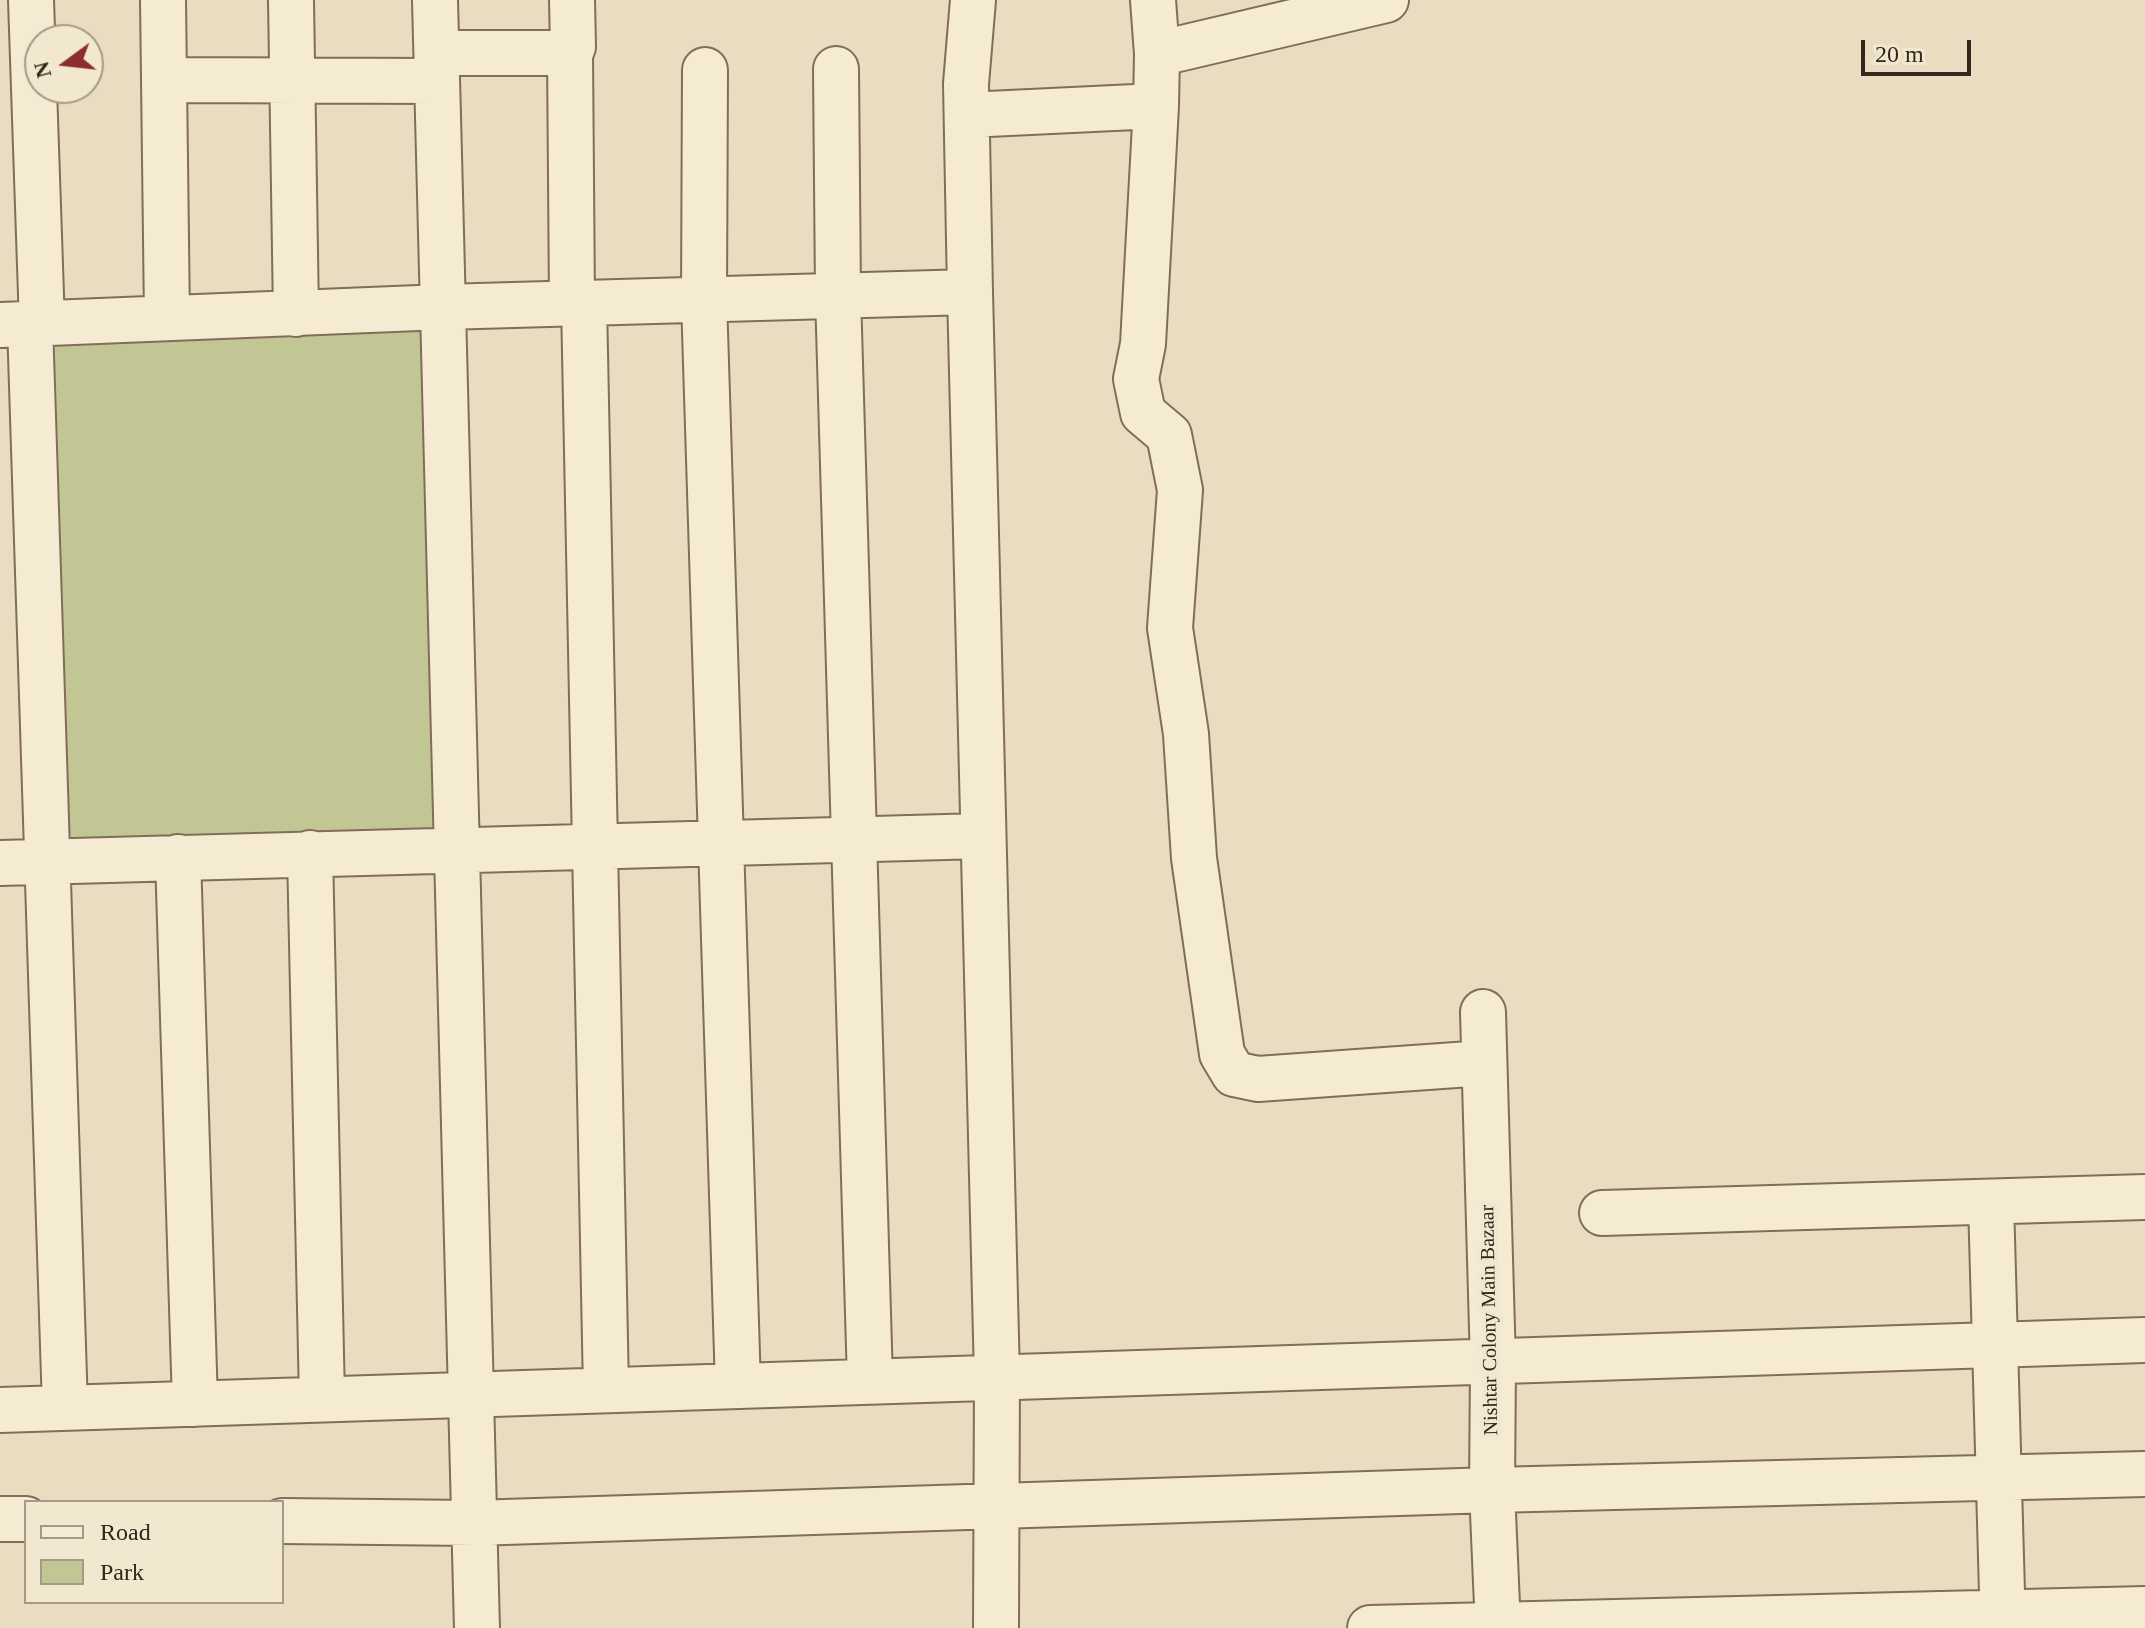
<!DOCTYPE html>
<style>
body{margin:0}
#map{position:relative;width:2145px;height:1628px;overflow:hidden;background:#eadcc0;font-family:Georgia,serif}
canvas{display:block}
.legend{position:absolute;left:24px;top:1500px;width:260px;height:104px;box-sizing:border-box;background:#f2e7cf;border:2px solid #a59a88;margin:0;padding:10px 14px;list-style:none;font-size:24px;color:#32261d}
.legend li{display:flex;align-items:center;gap:16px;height:40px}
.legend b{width:40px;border:2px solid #a59a88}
.north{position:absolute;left:24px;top:24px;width:80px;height:80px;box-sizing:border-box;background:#f2e7cf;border:2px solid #a59a88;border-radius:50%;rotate:255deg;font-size:22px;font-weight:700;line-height:32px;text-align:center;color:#32261d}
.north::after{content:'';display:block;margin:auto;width:28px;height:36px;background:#8b2e32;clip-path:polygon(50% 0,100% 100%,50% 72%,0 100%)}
.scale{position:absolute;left:1861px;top:40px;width:110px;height:36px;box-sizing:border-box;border:4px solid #32261d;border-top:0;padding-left:10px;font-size:24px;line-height:28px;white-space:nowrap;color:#32261d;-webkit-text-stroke:6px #f2e7cf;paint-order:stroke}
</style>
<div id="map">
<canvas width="2145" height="1628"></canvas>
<ul class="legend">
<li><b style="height:10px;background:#f5ead2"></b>Road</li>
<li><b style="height:22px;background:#c2c695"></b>Park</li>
</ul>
<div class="north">N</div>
<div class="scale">20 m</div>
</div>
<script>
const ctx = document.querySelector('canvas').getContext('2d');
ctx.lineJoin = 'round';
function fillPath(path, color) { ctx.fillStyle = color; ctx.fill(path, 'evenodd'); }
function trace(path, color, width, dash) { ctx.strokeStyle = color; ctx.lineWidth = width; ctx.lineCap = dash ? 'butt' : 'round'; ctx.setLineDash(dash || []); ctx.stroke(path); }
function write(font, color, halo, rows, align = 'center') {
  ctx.font = font + ' Georgia,serif'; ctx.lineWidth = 8; ctx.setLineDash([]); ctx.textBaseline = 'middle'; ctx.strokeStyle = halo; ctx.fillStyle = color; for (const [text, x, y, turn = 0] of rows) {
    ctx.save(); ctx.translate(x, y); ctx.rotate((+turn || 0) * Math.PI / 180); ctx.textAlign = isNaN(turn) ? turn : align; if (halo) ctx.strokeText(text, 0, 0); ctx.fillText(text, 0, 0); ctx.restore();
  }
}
fillPath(new Path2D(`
 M443 307 457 849 47 861 30 324Z`), '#c2c695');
const minor = new Path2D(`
 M31 0 42 324
 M163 0 167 318
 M291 0 296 314
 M435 0 477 1628
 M1153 0 1157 54
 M437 53H570L573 47 572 0
 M570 53 572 303
 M836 69 838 295 870 1381
 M705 70 704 299 738 1386
 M166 80 437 81
 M1156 106 1157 54 1386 0
 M967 115 1156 106 1143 344 1136 379 1143 413 1169 435 1180 490 1170 628 1186 734 1194 858 1222 1054 1234 1074 1258 1079 1484 1063
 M970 292 966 84 973 0
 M584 303 606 1390
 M30 324 65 1408
 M0 325 443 307 970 292 997 1377 996 1628
 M310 853 322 1399
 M178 857 195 1404
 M0 863 982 836
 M1483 1012 1493 1364 1492 1490 1498 1628
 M1991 1202 2003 1628
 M1602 1213 2145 1197
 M0 1410C715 1384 1430 1367 2145 1340
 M0 1519H26
 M282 1521 474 1523 1492 1490 2145 1474
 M1370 1628 2145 1609`);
trace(minor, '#816d59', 48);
trace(minor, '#f5ead2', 44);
write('20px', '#32261d', '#f2e7cf', [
 ["Nishtar Colony Main Bazaar",1490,1320,-91]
]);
</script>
